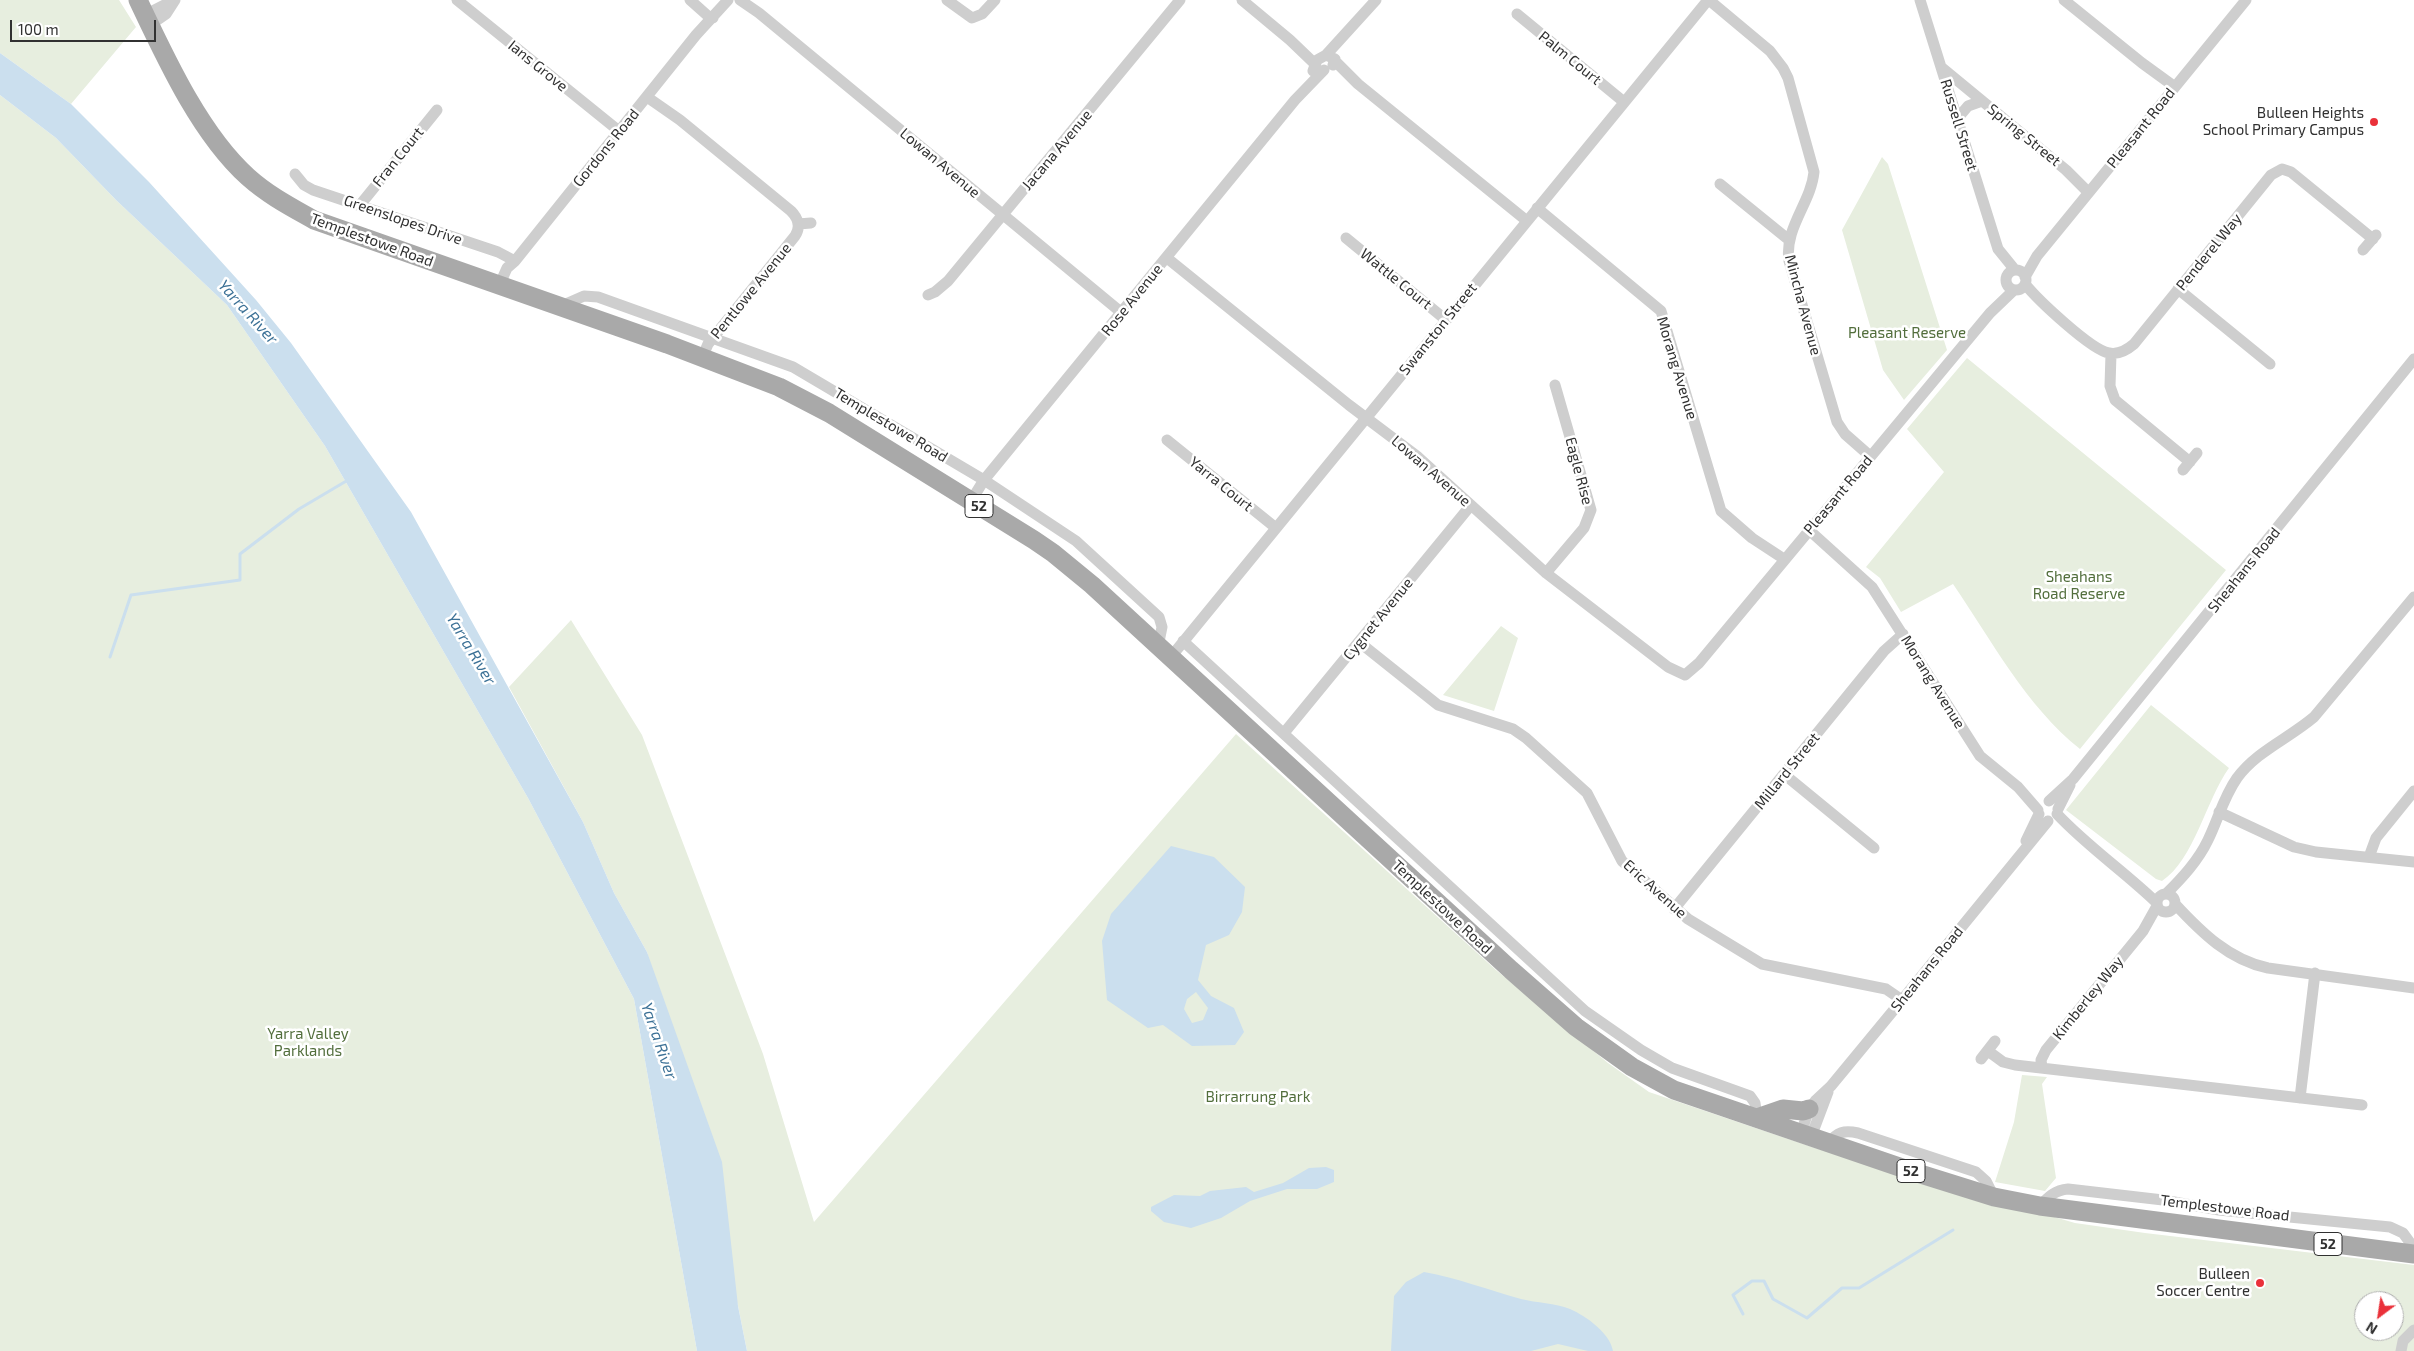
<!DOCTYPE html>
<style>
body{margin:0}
#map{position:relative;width:2414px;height:1351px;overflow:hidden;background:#fff;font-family:"Exo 2",sans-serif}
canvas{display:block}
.north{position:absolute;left:2354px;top:1291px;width:50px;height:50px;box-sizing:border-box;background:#fff;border:1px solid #adadad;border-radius:50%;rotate:211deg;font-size:14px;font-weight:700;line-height:20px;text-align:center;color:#313131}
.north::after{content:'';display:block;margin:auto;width:18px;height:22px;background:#ea313a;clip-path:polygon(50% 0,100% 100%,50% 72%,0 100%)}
.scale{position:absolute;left:10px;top:20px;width:146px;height:22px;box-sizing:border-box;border:2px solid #313131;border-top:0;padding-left:6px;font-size:15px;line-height:18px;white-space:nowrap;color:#313131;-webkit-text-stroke:4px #fff;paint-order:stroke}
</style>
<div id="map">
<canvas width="2414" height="1351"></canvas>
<div class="north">N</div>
<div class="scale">100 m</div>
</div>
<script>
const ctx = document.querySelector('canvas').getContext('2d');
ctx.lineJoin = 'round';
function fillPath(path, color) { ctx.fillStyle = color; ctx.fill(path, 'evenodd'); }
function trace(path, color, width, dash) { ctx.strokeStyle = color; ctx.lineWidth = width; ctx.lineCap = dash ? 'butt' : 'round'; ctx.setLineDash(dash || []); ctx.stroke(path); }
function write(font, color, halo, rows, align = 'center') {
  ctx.font = font + ' "Exo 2",sans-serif'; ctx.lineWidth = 5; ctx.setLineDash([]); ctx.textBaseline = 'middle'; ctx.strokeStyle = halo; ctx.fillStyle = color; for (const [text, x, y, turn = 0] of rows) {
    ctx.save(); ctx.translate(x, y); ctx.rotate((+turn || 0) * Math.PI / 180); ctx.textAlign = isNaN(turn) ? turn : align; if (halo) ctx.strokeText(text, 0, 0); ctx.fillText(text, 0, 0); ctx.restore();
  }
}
fillPath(new Path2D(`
 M0 0H119L136 27 71 104 0 53Z
 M0 95 56 138 116 200 227 305 325 446 528 798 634 999 697 1351H0Z
 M1882 157 1888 164 1947 350 1904 400 1883 370 1842 230Z
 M1967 358 2226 570 2080 749C2026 706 1992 641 1953 584L1901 612 1880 578 1866 567 1944 472 1907 429Z
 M571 620 642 735 763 1054 814 1222 1236 734 1496 970 1608 1063 1649 1092 1815 1148 2075 1223 2145 1233 2414 1265V1351H747L738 1306 647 952 614 893 583 822 509 687ZM2364 1301H2394V1331H2364Z
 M1501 626 1518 638 1494 711 1443 695Z
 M2151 705 2229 768C2206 800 2194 860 2162 881L2156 879 2066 810Z
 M2022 1075 2047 1077 2042 1084 2056 1178 2045 1191 1995 1182 2014 1122Z`), '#e7eedf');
fillPath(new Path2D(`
 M0 53 71 104 149 182 256 300 291 343 411 512 583 822 614 893 647 952 722 1162 738 1306 747 1351H697L634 999 528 798 325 446 227 305 116 200 56 138 0 95Z
 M1171 846 1214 857 1245 887 1242 912 1229 935 1206 945 1198 980 1211 996 1234 1008 1244 1032 1235 1045 1192 1046 1163 1025 1148 1028 1107 1000 1102 941 1111 914ZM1196 992 1208 1008 1203 1020 1192 1023 1184 1009 1187 999Z
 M1326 1167 1334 1170V1182L1317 1189H1287L1250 1201 1221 1218 1191 1228 1164 1222 1151 1211V1207L1174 1195 1200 1196 1210 1191 1246 1187 1254 1192 1283 1183 1309 1168Z
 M1424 1272C1458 1278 1488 1290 1521 1299 1537 1303 1555 1303 1570 1309 1586 1316 1610 1333 1613 1351H1588L1558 1344 1531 1351H1391L1394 1296 1406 1282Z`), '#cbdfee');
trace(new Path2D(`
 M110 657 131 595 240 580V554L299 509 348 480
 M1743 1314 1733 1295 1752 1281H1764L1773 1299 1807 1318 1842 1288H1859L1953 1230`), '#cbdfee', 3);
trace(new Path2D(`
 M457 0 619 131
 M690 0 708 16 713 18
 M740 0 759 13 1122 313
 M947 0 972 18 982 14 995 0
 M1242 0 1290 40 1315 64
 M1709 0 1770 51 1783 68 1788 78 1814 172C1811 203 1784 228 1789 261L1837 422 1845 434 1870 456
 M1920 0 1998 249 2015 270
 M2064 0 2142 63 2175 87
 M1517 14 1624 102
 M145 15 172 1
 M150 25 166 14 175 0
 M1326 55 1376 0
 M1335 61 1358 84 1527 221
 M1941 67 2066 170 2088 192
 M1313 71 1317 60 1326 55 1335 59 1333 65
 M647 97 680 120 791 211C798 218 801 227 795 236L708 344 702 358
 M1957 119 1968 106 1982 101
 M295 174 304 185 313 190 498 252 515 261
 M1720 184 1789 240
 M360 205 437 110
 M1537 208 1661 311 1721 511 1752 538 1784 559
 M798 224 811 223
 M1346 238 1446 320
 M2363 250 2376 235
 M1167 258 1349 405 1418 457 1546 573 1668 667 1685 675
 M2006 280a10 10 0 1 1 20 0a10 10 0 1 1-20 0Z
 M2025 277 2037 256 2246 0
 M2025 284C2038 300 2091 350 2109 353 2119 355 2127 350 2134 344L2271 175 2282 169 2291 172 2373 239
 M499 286 507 268 515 261 696 35 728 0
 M2178 289 2270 364
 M928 295 935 292 948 281 1180 0
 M559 307 584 296 598 297 793 367 984 480 1076 541 1159 617 1162 627 1158 647
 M2111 354 2110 386 2115 400 2190 462
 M1167 440 1276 528
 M2183 470 2197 453
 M971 501 984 480 1295 100 1324 70
 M1809 530 1872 587 1980 756 2018 787 2038 810
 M1546 573 1584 528 1591 510 1555 385
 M1183 641 1585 1011 1641 1050 1672 1068 1750 1096 1755 1103 1757 1118
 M1359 642 1438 705 1513 729 1526 738 1587 793 1622 861 1688 919 1762 964 1886 989 1902 1000
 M1170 658 1708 0
 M1685 675 1699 663 1990 313 2014 290
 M1284 733 1471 505
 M1785 775 1874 848
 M2049 801 2073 779 2414 359
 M2058 809 2070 785
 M2219 812 2294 847 2316 852 2414 862
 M2057 814C2088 847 2125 872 2157 903
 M2026 841 2039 814
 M2369 857 2376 838 2414 791
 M2166 894C2182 878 2198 861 2208 840 2218 820 2223 798 2237 778 2257 751 2288 739 2314 717L2414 597
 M2157 903a9 9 0 1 1 18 0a9 9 0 1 1-18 0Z
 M2175 904C2201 932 2229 960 2268 968L2414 988
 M1674 909 1884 651 1903 634
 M1988 1051 2003 1062 2015 1065 2362 1105
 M1981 1059 1995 1041
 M2042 1068 2041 1060 2046 1050 2143 931 2157 906
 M2300 1098 2315 973
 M1801 1133 1809 1109 1816 1100 1831 1086 1902 1000 2048 821
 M1811 1137 1828 1092
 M1829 1143C1837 1132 1844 1130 1858 1133L1976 1172 1986 1181 1994 1197
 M2040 1206C2048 1197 2055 1190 2068 1189L2163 1200 2219 1210 2390 1227 2403 1233 2414 1248
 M2401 1351 2403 1341 2414 1330`), '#cecece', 11);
trace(new Path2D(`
 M138 0C165 57 200 134 248 177 268 195 291 207 314 220L667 344 779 387 829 413 1034 540 1053 553 1092 585 1511 970 1576 1027 1632 1067 1674 1090 1914 1172 1994 1197 2040 1206 2414 1254
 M1757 1118 1783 1109 1803 1111 1809 1109`), '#a9a9a9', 19);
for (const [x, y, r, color] of [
 [2374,122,5,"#ea313a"],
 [2260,1283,5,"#ea313a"]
]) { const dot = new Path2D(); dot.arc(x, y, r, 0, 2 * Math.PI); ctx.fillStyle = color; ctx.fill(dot); trace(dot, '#fff', 2); }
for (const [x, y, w] of [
 [979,506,28],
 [1911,1171,28],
 [2328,1244,28]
]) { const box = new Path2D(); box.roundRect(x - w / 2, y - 11.5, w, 23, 4); ctx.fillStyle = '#fff'; ctx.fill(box); trace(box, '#313131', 1); }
write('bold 14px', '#313131', null, [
 ["52",979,506],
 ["52",1911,1171],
 ["52",2328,1244]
]);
write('15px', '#313131', '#fff', [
 ["Palm Court",1570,58,39],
 ["Ians Grove",538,66,39],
 ["Russell Street",1959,125,73],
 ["Pleasant Road",2141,128,-51],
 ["Spring Street",2024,135,39],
 ["Gordons Road",606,148,-51],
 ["Jacana Avenue",1057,150,-50],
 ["Fran Court",398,157,-51],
 ["Lowan Avenue",940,163,40],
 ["Greenslopes Drive",403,220,19],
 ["Templestowe Road",372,240,20],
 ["Penderel Way",2209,252,-51],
 ["Wattle Court",1396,279,39],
 ["Pentlowe Avenue",751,291,-51],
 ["Rose Avenue",1132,300,-51],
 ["Mincha Avenue",1803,305,75],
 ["Swanston Street",1438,329,-51],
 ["Morang Avenue",1677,368,73],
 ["Templestowe Road",891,425,31],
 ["Lowan Avenue",1431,471,41],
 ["Eagle Rise",1579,471,75],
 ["Yarra Court",1221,484,39],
 ["Pleasant Road",1838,495,-50],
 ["Sheahans Road",2244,570,-51],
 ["Cygnet Avenue",1378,619,-51],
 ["Morang Avenue",1933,682,58],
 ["Millard Street",1787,771,-51],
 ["Eric Avenue",1655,889,42],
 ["Templestowe Road",1442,907,43],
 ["Sheahans Road",1927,969,-51],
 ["Kimberley Way",2088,998,-51],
 ["Templestowe Road",2225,1208,7]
]);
write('15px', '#313131', '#fff', [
 ["Bulleen Heights",2364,113],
 ["School Primary Campus",2364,130],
 ["Bulleen",2250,1274],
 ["Soccer Centre",2250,1291]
], 'right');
write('15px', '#526e3c', '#fff', [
 ["Pleasant Reserve",1907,333],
 ["Sheahans",2079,577],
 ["Road Reserve",2079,594],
 ["Yarra Valley",308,1034],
 ["Parklands",308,1051],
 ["Birrarrung Park",1258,1097]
]);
write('italic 16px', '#3c7196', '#fff', [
 ["Yarra River",248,312,48],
 ["Yarra River",471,649,59],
 ["Yarra River",659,1041,71]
]);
</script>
